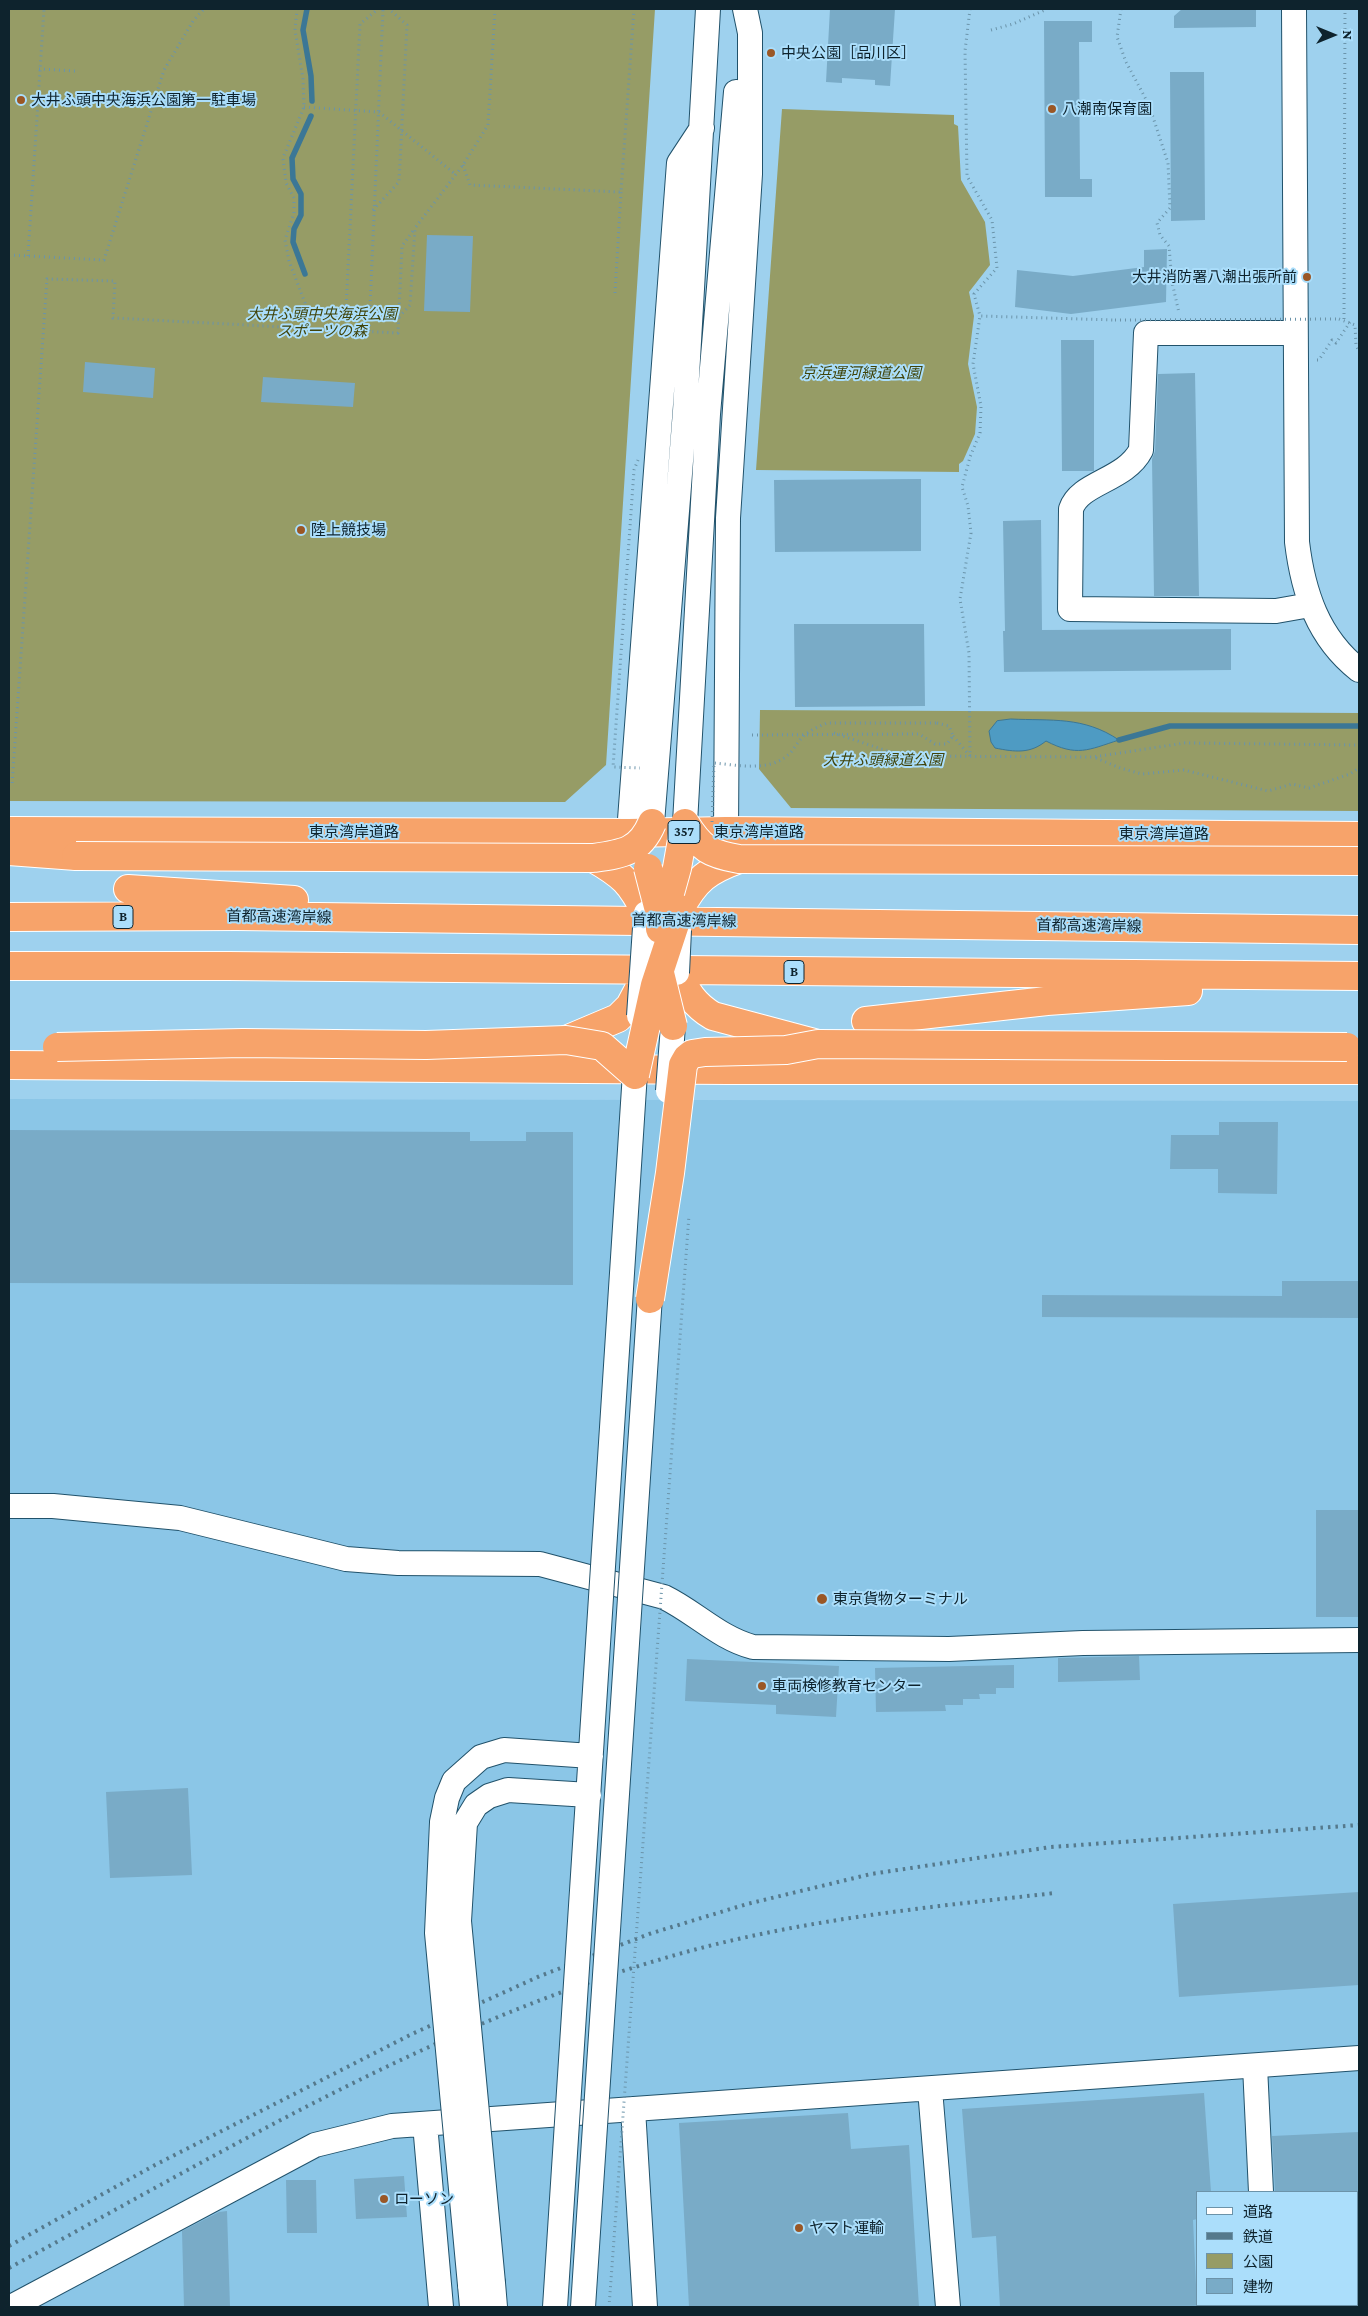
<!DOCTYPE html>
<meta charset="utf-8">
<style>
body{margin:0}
#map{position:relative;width:1368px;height:2316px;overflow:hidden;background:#9ed1ee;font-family:"Crimson Pro","Noto Sans JP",serif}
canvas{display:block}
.frame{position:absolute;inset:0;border:10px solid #0e232d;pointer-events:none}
.legend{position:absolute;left:1196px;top:2191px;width:162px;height:115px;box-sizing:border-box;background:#abdefb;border:1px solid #6c93a9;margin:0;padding:6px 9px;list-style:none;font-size:15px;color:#0e232d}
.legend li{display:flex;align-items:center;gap:10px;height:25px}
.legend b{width:25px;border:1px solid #6c93a9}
.north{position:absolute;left:1308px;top:10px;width:50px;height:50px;-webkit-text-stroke:4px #abdefb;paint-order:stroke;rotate:90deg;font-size:14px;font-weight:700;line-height:20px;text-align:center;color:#0e232d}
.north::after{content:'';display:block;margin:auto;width:18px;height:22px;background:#0e232d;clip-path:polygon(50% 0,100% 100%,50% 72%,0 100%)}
</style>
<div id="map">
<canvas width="1368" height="2316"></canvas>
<div class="frame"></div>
<ul class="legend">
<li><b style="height:6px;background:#fff"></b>道路</li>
<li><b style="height:6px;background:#55798c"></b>鉄道</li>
<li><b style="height:14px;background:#969c66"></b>公園</li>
<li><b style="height:14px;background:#79abc7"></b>建物</li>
</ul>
<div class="north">N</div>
</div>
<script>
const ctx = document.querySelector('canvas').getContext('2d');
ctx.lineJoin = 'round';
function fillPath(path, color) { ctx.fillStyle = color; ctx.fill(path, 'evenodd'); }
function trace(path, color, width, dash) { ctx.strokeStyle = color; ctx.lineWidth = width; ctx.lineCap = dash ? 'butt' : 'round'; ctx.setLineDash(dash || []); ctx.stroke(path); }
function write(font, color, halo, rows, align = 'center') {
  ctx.font = font + ' "Crimson Pro","Noto Sans JP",serif'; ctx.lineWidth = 4; ctx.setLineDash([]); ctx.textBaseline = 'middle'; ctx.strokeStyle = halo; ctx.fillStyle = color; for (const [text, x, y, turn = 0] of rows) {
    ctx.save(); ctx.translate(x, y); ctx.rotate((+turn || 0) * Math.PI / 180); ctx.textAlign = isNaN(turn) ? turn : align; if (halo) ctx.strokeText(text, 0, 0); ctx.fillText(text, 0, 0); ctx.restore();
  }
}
fillPath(new Path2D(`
 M9 1099 1359 1101V2307H9ZM1197 2192H1357V2305H1197Z`), '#8bc6e7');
fillPath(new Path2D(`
 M9 9H655L606 765 565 802 9 801Z
 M782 109 954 115V124L958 126 961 180 985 222 990 265 969 292 974 316 968 364 977 407 975 434 963 461 959 464V472L756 470Z
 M760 710 1359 713V811L791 808 759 769Z`), '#969c66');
const water = new Path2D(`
 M1011 719C1052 721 1083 716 1119 740 1088 750 1077 757 1046 741 1030 754 1015 752 995 748L991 742 989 731 997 721Z`);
fillPath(water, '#4e9bc3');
trace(water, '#3b7796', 1);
trace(new Path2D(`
 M307 9 303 30 311 76 312 101
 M305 274 293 242 294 229 301 215V194L293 179 292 158 311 116
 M1119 740 1170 726H1359`), '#3b7796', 5.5);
fillPath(new Path2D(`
 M830 9H895L890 86 875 85V80L842 78V83L826 82Z
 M1182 9H1256V27L1174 28V16Z
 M1044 21H1092V42H1079L1080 179H1092V197H1045Z
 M1170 72H1204L1205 220 1171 221Z
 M427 235 473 236 470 312 424 311Z
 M1167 249 1166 302 1071 314 1015 307 1017 270 1073 276 1144 267V250Z
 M1061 340H1094V471H1062Z
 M85 362 155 368 153 398 83 392Z
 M1195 373 1199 596H1154L1152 459 1155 451 1158 374Z
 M263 377 355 383 353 407 261 402Z
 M921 479V551L775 552 774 480Z
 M1041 520 1042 630 1231 629V670L1004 672 1003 631H1005L1003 521Z
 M794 624H924L925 706 795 707Z
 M1219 1122H1278L1277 1194 1218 1193V1169H1170L1171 1135H1219Z
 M9 1130 470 1132V1141H526V1132H573V1285L9 1283Z
 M1282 1281H1359V1318L1042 1317V1295L1282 1296Z
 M1316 1510H1359V1617H1316Z
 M1139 1656 1140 1680 1058 1682V1658Z
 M687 1659 839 1666 836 1717 776 1714V1705L685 1701Z
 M1014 1665V1688H996V1694H979L980 1699H963V1705H945L946 1711 876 1712 875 1668Z
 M188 1788 192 1875 110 1878 106 1792Z
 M1359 1892V1985L1179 1997 1173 1904Z
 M1204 2093 1211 2192H1197V2219L1193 2220 1197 2307H1000L996 2236 972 2238 962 2109Z
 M848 2113 851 2149 909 2145 919 2307H689L679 2123Z
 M1359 2132V2192H1275L1272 2136Z
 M404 2176 407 2217 356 2219 354 2179Z
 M286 2180H316L317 2233H287Z
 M227 2211 230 2307H184L182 2231 219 2212Z`), '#79abc7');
const minor = new Path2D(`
 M1294 9 1297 542C1303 592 1318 638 1359 670
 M1295 333H1146L1141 450C1125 481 1080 482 1071 509L1070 609 1276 611 1310 605
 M652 823 685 411 708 9
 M685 823 708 414 736 92
 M726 831 728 518 750 174V33L745 9
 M629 833 679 163 702 128
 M9 1506H53L180 1518 346 1559 398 1563 540 1564 664 1597C695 1612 719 1638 753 1647L949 1649 1083 1643 1359 1640
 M1255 2066 1261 2192
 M930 2089 948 2307
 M633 2109 645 2307
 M425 2124 441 2307
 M493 2283 495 2307
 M470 2285 472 2307
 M1267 2305V2307
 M11 2307 315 2145 392 2126 1359 2058`);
const highway = new Path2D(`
 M9 831 629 833 726 831 1359 836
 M9 851 76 856
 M593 858C623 875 631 883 646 913
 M128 889 294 900
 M680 909C695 880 708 870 739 859
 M9 917 237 916 1359 930
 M9 966H228L1359 976
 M677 973C687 992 694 1005 713 1016L818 1044
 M866 1021 1047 1001 1188 991
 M566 1040 618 1018 630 1006 641 985
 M9 1065 728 1070H1359`);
trace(minor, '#21526b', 26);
trace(highway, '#fff', 30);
trace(new Path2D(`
 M297 9 295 30 303 79 304 107 283 158 286 183 294 198V213L285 240 289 261 305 303 304 328
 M970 9 965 51 967 176 992 220 997 268 974 294 980 316 1115 320
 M1121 9 1117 37 1126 62 1149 105 1168 163 1170 208 1157 223 1160 235 1169 246 1172 282 1179 313
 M991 30 1013 24 1047 9
 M39 69 76 71
 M304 107 379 112 455 174
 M463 165 470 185 621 192 634 9
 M373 210 399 182 407 25 389 9
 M9 255 104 260 164 70 193 21 204 9
 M28 256 44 9
 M615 293 621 192
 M399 317 410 305 415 228 463 165 488 125 495 9
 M1339 319 1355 325 1356 345 1359 351
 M1344 319 1345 9
 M345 330 360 24 378 9
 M369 331 383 9
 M1317 360H1319L1332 340 1336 343 1350 322
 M834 733 902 756 1093 757 1185 743 1359 745
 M752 735 919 734 935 744H947L953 736 949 726 937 723
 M953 736 970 756 969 653 960 599 971 533 968 506 962 487 970 457 980 433 981 406 973 364 980 316
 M1096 758 1120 768 1142 774 1184 770 1268 791 1292 784 1309 788 1350 774 1359 768
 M9 785H12L47 279 115 281 113 318 398 333 402 246 415 228`), '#6b94aa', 3, [1, 4]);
trace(minor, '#fff', 24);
trace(highway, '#f7a36a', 28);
trace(new Path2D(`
 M9 2246 155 2165 412 2034 540 1976 649 1934 747 1904 871 1874 1051 1847 1359 1825
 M9 2268C220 2154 423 2030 655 1961 785 1921 920 1908 1055 1893`), '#55798c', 4, [2.5, 5]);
const minorBridge = new Path2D(`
 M677 973 679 930
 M639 1016 646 913
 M668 1091 673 1026
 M493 2283 459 1921 465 1823 476 1805 489 1796 508 1790 589 1795
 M470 2285 437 1933 442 1822 447 1798 454 1781 481 1757 504 1750 591 1756
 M555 2307 636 1057
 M583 2307 651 1281`);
const highwayBridge = new Path2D(`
 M685 823C701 849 710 854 739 859L1359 861
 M76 856 593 858C622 854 640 852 652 823
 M648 868 662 922
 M660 929 677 868 685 823
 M660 973 673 1026
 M57 1047 243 1043 426 1045 566 1040 602 1046 635 1075
 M635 1075 655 985 680 909
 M650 1299 670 1173 683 1065 687 1058 692 1054 705 1052 786 1050 818 1044 1347 1047`);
trace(minorBridge, '#21526b', 26, []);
trace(highwayBridge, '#fff', 30, []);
trace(new Path2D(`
 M1115 320 1339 319
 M638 460 634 470 613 767 640 768
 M712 822 714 763C737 765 769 772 788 755 794 750 797 742 803 737 809 730 818 727 827 723H937
 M609 2307 689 1215`), '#6b94aa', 3, [1, 4]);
trace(minorBridge, '#fff', 24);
trace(highwayBridge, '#f7a36a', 28);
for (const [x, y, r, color] of [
 [771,53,5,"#9a5726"],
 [21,100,5,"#9a5726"],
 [1052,109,5,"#9a5726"],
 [1307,277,5,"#9a5726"],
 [301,530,5,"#9a5726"],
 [822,1599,6,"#9a5726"],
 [762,1686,5,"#9a5726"],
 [384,2199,5,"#9a5726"],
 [799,2228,5,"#9a5726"]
]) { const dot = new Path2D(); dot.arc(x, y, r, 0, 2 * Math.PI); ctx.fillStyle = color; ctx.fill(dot); trace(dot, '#abdefb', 2); }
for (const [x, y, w] of [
 [684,832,32],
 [123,917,20],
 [794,972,20]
]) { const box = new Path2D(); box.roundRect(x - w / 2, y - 11.5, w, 23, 4); ctx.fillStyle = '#abdefb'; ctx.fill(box); trace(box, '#0e232d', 1); }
write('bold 14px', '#0e232d', null, [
 ["357",684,832],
 ["B",123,917],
 ["B",794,972]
]);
write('15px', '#0e232d', '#abdefb', [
 ["中央公園［品川区］",781,53],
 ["大井ふ頭中央海浜公園第一駐車場",31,100],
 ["八潮南保育園",1062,109],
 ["大井消防署八潮出張所前",1297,277,"right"],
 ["陸上競技場",311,530],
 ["東京貨物ターミナル",833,1599],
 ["車両検修教育センター",772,1686],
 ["ローソン",394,2199],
 ["ヤマト運輸",809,2228]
], 'left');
write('italic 15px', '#40440a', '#abdefb', [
 ["大井ふ頭中央海浜公園",322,314],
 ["スポーツの森",322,331],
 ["京浜運河緑道公園",861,373],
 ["大井ふ頭緑道公園",883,760]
]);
write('15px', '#0e232d', '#abdefb', [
 ["東京湾岸道路",354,832],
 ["東京湾岸道路",759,832],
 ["東京湾岸道路",1164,834],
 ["首都高速湾岸線",279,917,1],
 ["首都高速湾岸線",684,921,1],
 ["首都高速湾岸線",1089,926,1]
]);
</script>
